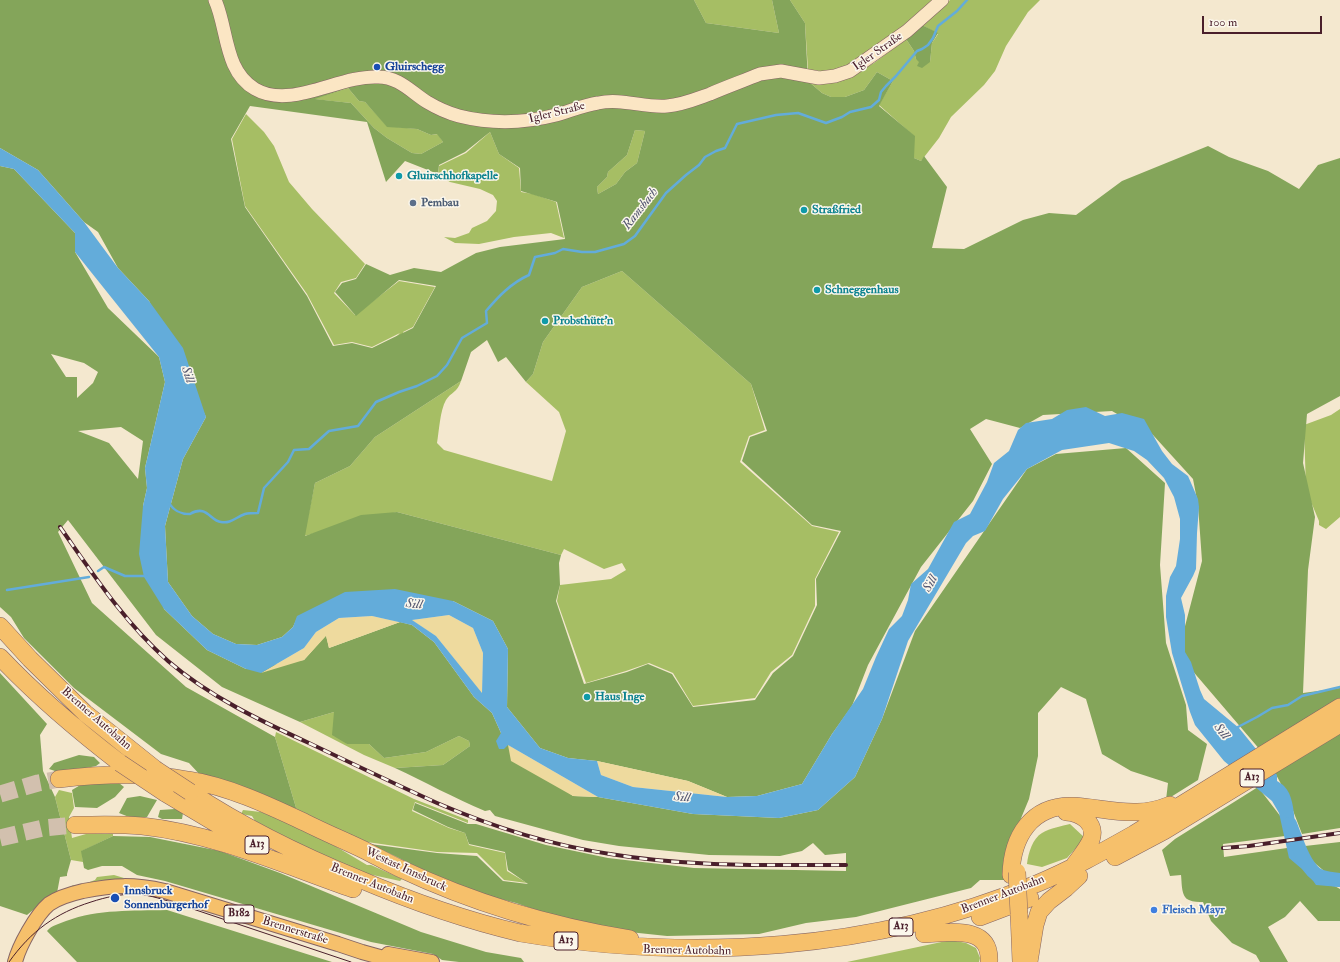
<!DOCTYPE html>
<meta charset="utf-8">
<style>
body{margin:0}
#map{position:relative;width:1340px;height:962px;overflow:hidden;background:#f4e8cf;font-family:"IM FELL Double Pica",serif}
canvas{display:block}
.scale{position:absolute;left:1202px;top:16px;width:120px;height:18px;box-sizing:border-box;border:2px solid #4a1f2b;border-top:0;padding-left:5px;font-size:12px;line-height:14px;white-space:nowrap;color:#4a1f2b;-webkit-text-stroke:3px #fbf7ec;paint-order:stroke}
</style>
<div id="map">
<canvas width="1340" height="962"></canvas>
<div class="scale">100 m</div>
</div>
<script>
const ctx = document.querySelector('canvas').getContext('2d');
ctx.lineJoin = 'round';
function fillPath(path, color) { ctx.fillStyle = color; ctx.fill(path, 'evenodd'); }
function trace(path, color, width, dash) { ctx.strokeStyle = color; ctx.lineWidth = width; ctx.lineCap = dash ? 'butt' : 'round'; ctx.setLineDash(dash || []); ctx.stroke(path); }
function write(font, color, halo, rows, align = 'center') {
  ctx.font = font + ' "IM FELL Double Pica",serif'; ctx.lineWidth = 3; ctx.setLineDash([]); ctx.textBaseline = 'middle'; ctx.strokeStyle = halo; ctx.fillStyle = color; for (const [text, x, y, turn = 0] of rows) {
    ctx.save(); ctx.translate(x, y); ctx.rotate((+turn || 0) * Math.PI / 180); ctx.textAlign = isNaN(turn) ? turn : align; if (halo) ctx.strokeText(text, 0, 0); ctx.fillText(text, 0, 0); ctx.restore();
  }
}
fillPath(new Path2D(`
 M694 0H772L779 33 706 23Z
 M790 0H935L926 9 854 64 835 72 808 70 805 23Z
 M950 0H1040L1028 12 1006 46 995 71 984 85 951 117 939 138 921 161 914 158V136L879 105 893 81 877 72 864 90 845 97H831L822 93 808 81 849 77 874 63 906 39 914 51 916 59 930 62 932 43 938 34 922 25Z
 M348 88 359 101 365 102 387 126 417 129 431 135 438 134 443 142 421 154 412 153 387 138 374 128 351 103 313 99Z
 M246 114 264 132 274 146 289 182 312 209 365 264 356 278 341 282 334 293 355 315 399 281 435 287 413 327 403 332 406 337 394 339 400 333 372 347 352 342 334 345 307 294 245 206 232 139Z
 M635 130 645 131 637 163 625 172 616 184 598 194 597 187 607 177 608 172 627 155Z
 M490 132 499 154 519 168 521 192 533 194 556 202 564 238 551 233 514 237 479 244 455 243 444 237 455 238 469 233 472 228 487 221 496 211 497 201 493 195 480 189 450 182 438 175 439 166 466 153Z
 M622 271 751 384 765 430 749 436 740 462 812 526 839 532 815 579V606L792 655 771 672 755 698 693 706 673 673 649 663 626 671 586 683 557 601 560 585 611 579 626 570 622 563 604 569 564 549 561 555 397 512 304 536 315 483 350 466 375 437 461 381C457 393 451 392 446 400 440 410 439 432 437 443L444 450 552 481 566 431 559 412 526 382 533 374 543 342 582 287Z
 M1340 409V517L1326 529 1319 525V521L1306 490 1304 425 1331 415Z
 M334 712 347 744H369L384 758 426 752 459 736 469 741 470 746 443 765 395 768 364 755 300 722Z
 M276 732 414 799 468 820V823L415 802 412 811 449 828 465 833 469 845 505 853 507 871 527 883 504 880 477 853 437 852 367 842 297 811 275 737Z
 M59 790 72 793 74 808 69 817 72 838 86 834H113V836L82 851 83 862 71 860 55 797Z
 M243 810 261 812 282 820 330 843 367 865H371L402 879 400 881 368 874 302 846 255 821 252 816 241 814Z
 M1070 824 1085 838 1067 858 1042 867 1027 864C1028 853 1033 838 1042 833 1050 828 1062 826 1070 824Z
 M114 875 124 878 125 880 69 889 73 885 76 887 95 880 97 877Z
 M951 940 966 943 976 948 980 958 979 962H847Z`), '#a6be64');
fillPath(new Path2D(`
 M0 0H694L706 23 779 33 772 0H790L805 23 808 81 822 93 831 97H845L864 90 877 72 893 81 879 106 915 136 914 158 921 161 924 156 947 187 932 248 964 249 1023 220 1049 213 1076 215 1122 181 1208 146 1229 157 1268 171 1299 189 1318 165 1340 158V396L1307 414 1303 463 1315 517 1308 570 1303 693 1340 688V828L1302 834 1287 795 1267 758 1185 662 1184 630 1202 561 1198 505 1193 479 1153 435 1112 411 1043 415 1020 428 986 419 970 429 992 464 973 501 921 567 868 665 852 706 832 734 802 784 757 796 727 797 688 781 597 761 568 758 540 748 507 707 508 649 493 621 453 601 298 616 293 627 282 637 257 645 236 644 213 634 192 616 168 582 165 526 183 459 206 417 149 301 118 268 98 232 84 222 38 170 0 148ZM348 88 359 101 365 102 387 127 417 129 431 135 437 134 443 142 421 154 412 153 387 138 374 128 351 103 315 99ZM250 106 367 122 386 182 405 161 438 174 439 165 465 152 490 132 499 154 520 168 521 191 557 202 565 239 500 247 476 253 441 272 414 268 390 275 366 264 356 279 342 283 335 292 356 316 399 280 436 286 413 328 372 348 352 343 333 346 307 296 245 207 231 139ZM635 130 645 131 637 163 625 172 616 184 598 194 597 187 607 177 608 172 627 155ZM622 271 751 384 767 431 750 437 742 461 812 525 841 531 816 579 817 605 793 656 773 673 755 700 693 707 672 674 648 664 627 672 584 684 556 601 560 585 559 563 561 555 397 512 361 515 305 536 315 483 350 466 375 437 461 381 471 352 487 340 498 362 506 357 526 382 533 374 543 342 582 287Z
 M922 25 938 33 932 43 930 62 922 68 917 66 919 62 916 59 914 51 906 39Z
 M0 166 14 169 75 233V252L108 308 159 357 165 382 145 468 147 488 143 506 164 609 207 650 246 669 304 660 326 635 329 648 400 622 412 625 434 642 474 697 492 713 501 733 508 745 573 796 598 797 693 814 779 818 818 810 855 777 882 719 915 631 1027 469 1056 454 1126 448 1165 483 1160 565 1166 643 1186 705 1188 730 1207 744 1198 780 1166 800 1168 783 1131 771 1102 754 1086 699 1061 687 1038 713V756L1029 799 1012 840 1005 880H980L971 888 856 917 806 923 759 934 667 936 610 930 539 911 516 903 478 893 432 874 370 844 437 853 477 856 503 881 528 884 508 870 505 852 469 844 465 833 448 827 413 810 415 803 468 824H476L546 845 608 858 694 868 846 871V853L825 855 813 843 802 851 780 856 709 855 619 846 583 840 495 816 490 810 485 811C454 798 425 782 395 768L443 765 470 746 469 741 459 736 426 752 384 758 369 744H347L332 735 334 712 300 722 222 687 156 635 68 520 58 532 92 603 186 687 275 737 297 811 202 777 189 763 161 754 74 688 24 638 11 617 0 607ZM51 354 84 363 98 372 93 383 77 398V377H66ZM121 427 143 441 138 479 109 443 78 431Z
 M0 673 47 724 40 735 43 771 55 797 71 860 67 874V876L60 877 57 893 44 901 27 915 0 906Z
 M79 755 94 757 100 763 96 766 61 773 49 769 54 763Z
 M119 783 124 787 115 797 97 808 75 807 72 790 82 784Z
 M1258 787 1281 817 1285 836 1223 844 1224 857 1287 848 1310 872 1340 889V921H1318L1300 901 1285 917 1268 927 1288 962H1260L1256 955 1232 943 1211 921 1203 902C1199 902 1193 902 1189 900 1181 897 1182 883 1181 875L1170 876 1162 850 1175 839Z
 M140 796 157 800 147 817 134 819 119 813 127 798Z
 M175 809 183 813 182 819H162L158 817 160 810Z
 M113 836 150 837 220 851 280 873 421 932 486 952 521 958 524 962H459L442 960 433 954 371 942 165 881 137 875 122 866H102L88 870 84 868 81 851Z
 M1340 842V874L1330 876 1304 854 1305 846Z
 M167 910 332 962H77L47 931C52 925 59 924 66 921 99 909 132 911 167 910Z`), '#84a55a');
fillPath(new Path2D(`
 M449 615 473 628 483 653 482 694 436 636 411 620Z
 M372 616 400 622 329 648 326 636 304 660 261 673 304 648 316 632 339 618Z
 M508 745 598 797 573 796 511 761Z
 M597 761 688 781 727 797 633 787 601 775Z`), '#eeda9e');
fillPath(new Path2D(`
 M0 148 38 170 84 222 118 268 149 301 183 348 206 417 183 459 165 526 168 582 192 616 213 634 236 644 257 645 282 637 293 627 297 616 345 592 395 589 453 601 493 621 508 649 507 707 540 748 568 758 597 761 601 775 633 787 727 797 757 796 802 784 832 734 863 689 876 657 889 629 902 616 908 600 911 584 928 569 954 522 970 514 987 482 994 463 1009 451 1018 430 1026 423 1052 419 1067 410 1086 407 1105 416 1122 413 1144 419 1162 451 1172 464 1188 476 1198 499 1199 507 1197 533 1196 569 1193 576 1181 598 1185 615V652L1191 662 1200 690 1204 699 1239 728 1277 775V781C1279 782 1282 784 1284 786 1301 803 1288 843 1309 863 1319 872 1327 874 1340 873V887L1316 885 1309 875 1289 858 1279 813 1272 801 1224 761 1195 725 1190 712 1172 653 1166 617V596L1170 577 1176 566 1180 539V519L1174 497 1164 478 1147 460 1134 451 1109 443 1062 450 1027 469 1003 499 985 531 973 536 966 543 908 641 882 719 855 777 818 810 779 818 693 814 598 797 508 745 504 749H499L496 741 501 733 492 713 474 697 434 642 412 625 372 616 339 618 316 632 304 648 261 673 246 669 207 650 164 609 144 577 139 554 143 506 147 488 145 468 165 382 159 357 75 252V233L14 169 0 166ZM449 615 473 628 483 653 482 693 436 636 412 620Z`), '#63acda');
trace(new Path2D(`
 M169 503C174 511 180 514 190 514 207 504 210 521 221 522 231 524 236 517 245 514 249 513 254 513 258 513L264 488 288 462 294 450 309 449 329 431 358 426 376 402 399 392 417 386 437 376 447 365 462 338 487 323 486 311C498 297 511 283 529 275L535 257 555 253 563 249 582 252H595L624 244 635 236 666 193 686 175 699 165 705 157 716 151 725 148 737 124 776 115 798 113 826 123 842 117 850 112 871 107 879 100 881 92 886 86 896 76 917 51 922 49 928 45 933 38 938 26 957 11 967 0
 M98 571 104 567 125 576H146
 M7 590 89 577
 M1236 728 1257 717 1272 708 1288 705 1302 696 1340 687`), '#63acda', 2.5);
trace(new Path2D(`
 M1290 824C1296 839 1303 864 1316 874 1322 879 1332 879 1340 880`), '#63acda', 14);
trace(new Path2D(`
 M0 794 38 783 59 779
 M0 838 43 828 75 825`), '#d2c0ae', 17, [17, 8]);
const secondary = new Path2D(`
 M215 0C228 29 224 71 255 89 291 110 339 75 378 77 399 77 411 92 427 102 437 108 448 113 459 116 491 124 525 123 556 115 570 111 584 105 598 103 622 98 644 108 667 106 682 105 696 99 710 94 726 87 743 81 760 74L781 71 819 78 835 76 850 71 907 31 942 0`);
const primary = new Path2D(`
 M388 954 432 962
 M15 962C19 946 36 915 49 904 59 897 70 894 83 891 115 885 132 884 165 891L338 944 362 952 398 962`);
const highway = new Path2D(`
 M0 626 30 659 85 713 155 769
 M0 657C37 696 77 730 120 763
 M59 779C102 774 145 772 188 780 227 786 268 805 304 822 324 832 345 841 364 850 376 856 388 863 399 868 473 903 550 926 630 939
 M190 792C243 827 300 855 359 879 411 901 465 920 520 933 692 962 874 951 1036 884 1070 870 1102 852 1134 834L1340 707
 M165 793 222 827 253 843
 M1066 812C1081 813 1097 823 1091 840 1087 849 1080 857 1075 864
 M75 825C97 825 120 824 142 826 216 834 284 865 353 889
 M1115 857 1164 831 1340 724
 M1011 875C1012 837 1031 805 1073 806 1094 807 1116 813 1137 812 1149 812 1160 809 1170 805
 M1019 914 1021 962
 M980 917 1030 898
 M924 934C949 933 991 924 989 962
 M1029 962 1035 925 1039 912 1049 901 1066 888 1079 876`);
trace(secondary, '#866564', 14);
trace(primary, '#866564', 16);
trace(highway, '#866564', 18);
trace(secondary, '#fbe6c4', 13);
trace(primary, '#f6c06b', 14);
trace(highway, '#f6c06b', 17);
trace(new Path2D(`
 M9 962C31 931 56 913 91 902 106 897 121 894 136 894 151 895 164 900 178 904L351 962`), '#4a1f2b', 1);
const rail = new Path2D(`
 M60 527C93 574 124 622 168 661 210 697 261 721 311 744 353 764 395 784 437 803 493 827 550 845 610 854 688 867 767 865 846 865
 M1223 848 1249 846 1340 833`);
trace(rail, '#4a1f2b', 4);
trace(rail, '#fbf7ec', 2.5, [8]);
const highwayBridge = new Path2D(`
 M120 763 165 793
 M155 769 190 792
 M1017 872 1019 914`);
trace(highwayBridge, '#866564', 18, []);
trace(highwayBridge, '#f6c06b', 17);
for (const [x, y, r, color] of [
 [377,67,4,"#1a4fb4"],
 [399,176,4,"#0f9aa8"],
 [413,203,4,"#5c6f8a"],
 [804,210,4,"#0f9aa8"],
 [817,290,4,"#0f9aa8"],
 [545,321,4,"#0f9aa8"],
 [587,697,4,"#0f9aa8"],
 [115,898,5,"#1a4fb4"],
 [1154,910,4,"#3f7fe0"]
]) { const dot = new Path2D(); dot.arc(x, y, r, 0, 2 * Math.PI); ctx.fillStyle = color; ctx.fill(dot); trace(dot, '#fbf7ec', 1.5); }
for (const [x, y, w] of [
 [1252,778,24],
 [257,845,24],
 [239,914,30],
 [901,927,24],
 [566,941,24]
]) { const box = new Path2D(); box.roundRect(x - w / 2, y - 9, w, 18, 3); ctx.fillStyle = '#fbf7ec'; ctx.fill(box); trace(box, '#4a1f2b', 1); }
write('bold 11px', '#4a1f2b', null, [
 ["A13",1252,778],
 ["A13",257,845],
 ["B182",239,914],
 ["A13",901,927],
 ["A13",566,941]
]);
write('12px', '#4a1f2b', '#fbf7ec', [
 ["Igler Straße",878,52,-35],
 ["Igler Straße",557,113,-14],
 ["Brenner Autobahn",96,719,41],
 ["Westast Innsbruck",406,870,25],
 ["Brenner Autobahn",372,884,22],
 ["Brenner Autobahn",1003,895,-21],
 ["Brennerstraße",295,931,17],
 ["Brenner Autobahn",687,951,1]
]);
write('bold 12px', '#164399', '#fbf7ec', [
 ["Gluirschegg",385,67],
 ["Innsbruck",124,891],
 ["Sonnenburgerhof",124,905]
], 'left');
write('bold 12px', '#0d838f', '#fbf7ec', [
 ["Gluirschhofkapelle",407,176],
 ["Straßfried",812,210],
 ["Schneggenhaus",825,290],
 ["Probsthütt'n",553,321],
 ["Haus Inge",595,697]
], 'left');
write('bold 12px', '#4e5e75', '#fbf7ec', [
 ["Pembau",421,203]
], 'left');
write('bold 12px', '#366cbe', '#fbf7ec', [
 ["Fleisch Mayr",1162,910]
], 'left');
write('italic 13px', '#545771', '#fbf7ec', [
 ["Ramsbach",641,209,-52],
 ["Sill",187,375,72],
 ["Sill",931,584,-62],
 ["Sill",414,605,5],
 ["Sill",1221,732,51],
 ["Sill",682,798,6]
]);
</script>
